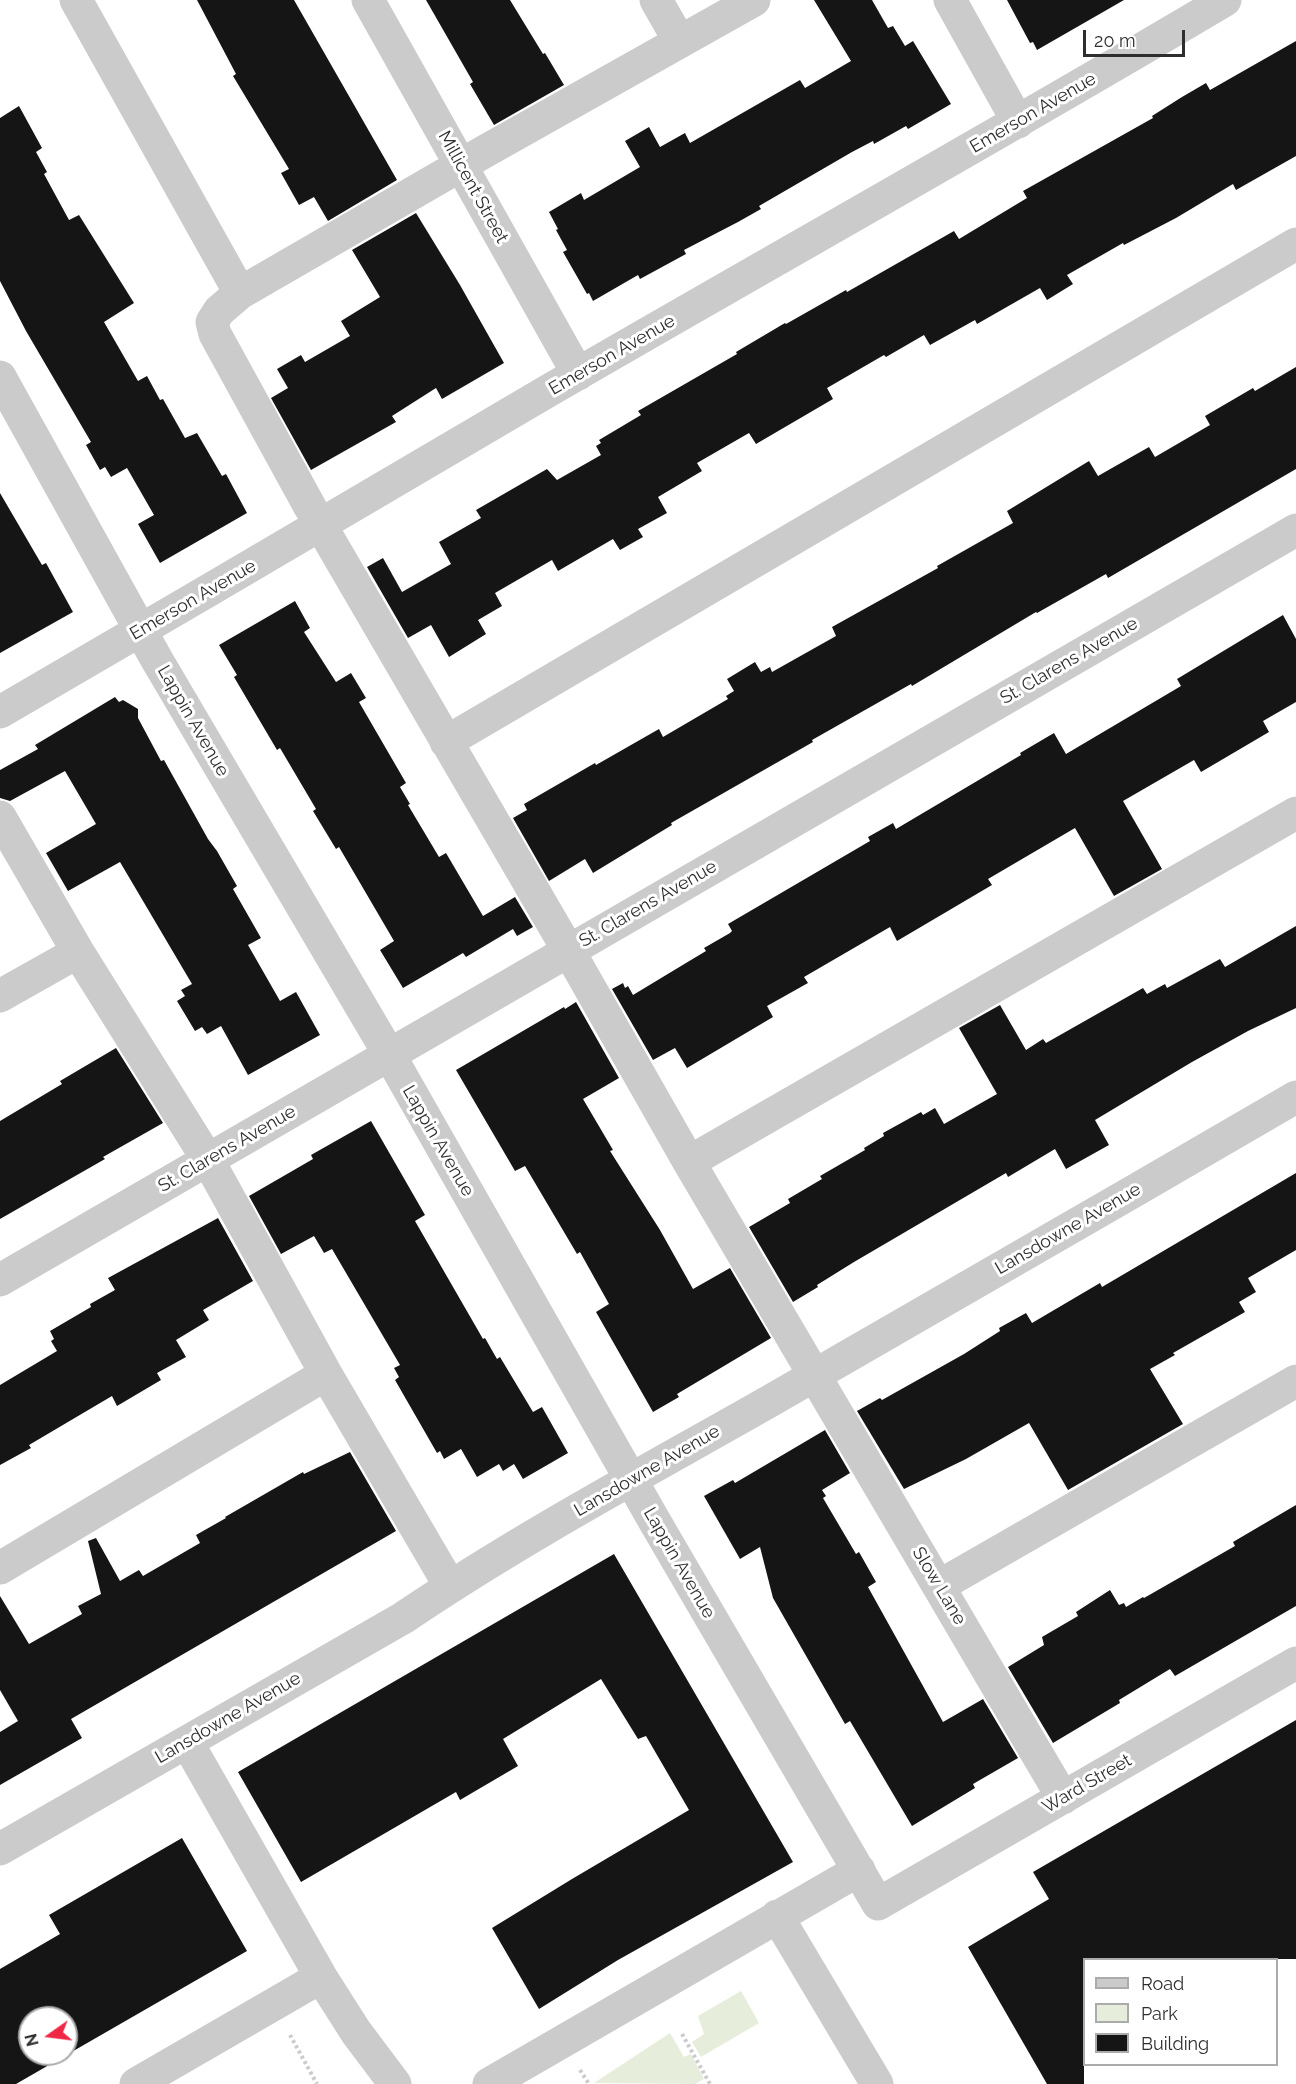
<!DOCTYPE html>
<style>
body{margin:0}
#map{position:relative;width:1296px;height:2084px;overflow:hidden;background:#fff;font-family:Raleway,sans-serif}
canvas{display:block}
.legend{position:absolute;left:1083px;top:1958px;width:195px;height:108px;box-sizing:border-box;background:#fff;border:2px solid #ababab;margin:0;padding:8px 10px;list-style:none;font-size:18px;color:#2e2e2e}
.legend li{display:flex;align-items:center;gap:12px;height:30px}
.legend b{width:30px;border:2px solid #ababab}
.north{position:absolute;left:18px;top:2006px;width:60px;height:60px;box-sizing:border-box;background:#fff;border:2px solid #ababab;border-radius:50%;rotate:256deg;font-size:16px;font-weight:700;line-height:24px;text-align:center;color:#2e2e2e}
.north::after{content:'';display:block;margin:auto;width:21px;height:27px;background:#f02645;clip-path:polygon(50% 0,100% 100%,50% 72%,0 100%)}
.scale{position:absolute;left:1083px;top:30px;width:102px;height:27px;box-sizing:border-box;border:3px solid #2e2e2e;border-top:0;padding-left:8px;font-size:18px;line-height:21px;white-space:nowrap;color:#2e2e2e;-webkit-text-stroke:4px #fff;paint-order:stroke}
</style>
<div id="map">
<canvas width="1296" height="2084"></canvas>
<ul class="legend">
<li><b style="height:8px;background:#cbcbcb"></b>Road</li>
<li><b style="height:16px;background:#e6eddb"></b>Park</li>
<li><b style="height:16px;background:#151515"></b>Building</li>
</ul>
<div class="north">N</div>
<div class="scale">20 m</div>
</div>
<script>
const ctx = document.querySelector('canvas').getContext('2d');
ctx.lineJoin = 'round';
function fillPath(path, color) { ctx.fillStyle = color; ctx.fill(path, 'evenodd'); }
function trace(path, color, width, dash) { ctx.strokeStyle = color; ctx.lineWidth = width; ctx.lineCap = dash ? 'butt' : 'round'; ctx.setLineDash(dash || []); ctx.stroke(path); }
function write(font, color, halo, rows, align = 'center') {
  ctx.font = font + ' Raleway,sans-serif'; ctx.lineWidth = 6; ctx.setLineDash([]); ctx.textBaseline = 'middle'; ctx.strokeStyle = halo; ctx.fillStyle = color; for (const [text, x, y, turn = 0] of rows) {
    ctx.save(); ctx.translate(x, y); ctx.rotate((+turn || 0) * Math.PI / 180); ctx.textAlign = isNaN(turn) ? turn : align; if (halo) ctx.strokeText(text, 0, 0); ctx.fillText(text, 0, 0); ctx.restore();
  }
}
fillPath(new Path2D(`
 M741 1991 759 2023 701 2057 692 2042 704 2034 698 2016Z
 M670 2033 684 2057 691 2054 704 2079 695 2084 594 2083Z`), '#e6eddb');
fillPath(new Path2D(`
 M197 0H294L397 180 328 221 314 197 299 205 281 173 289 169 233 76 236 74Z
 M426 0H510L543 54 545 53 564 85 494 125 470 84 473 82Z
 M814 0H872L888 28 893 26 905 46 913 41 951 104 908 129 906 126 874 144 873 141 852 152 759 206 761 209 738 222 684 250 686 254 640 279 638 275 593 301 589 293 587 294 563 252 567 250 556 230 558 229 549 212 581 193 584 200 640 167 625 141 649 127 660 147 685 133 690 143 800 80 805 88 851 61Z
 M1007 0H1124L1037 50 1033 42 1030 43Z
 M1296 41V156L1236 190 1233 184 1176 218 1124 245 1123 243 1067 275 1073 284 1047 300 1040 288 977 324 975 320 930 345 924 335 886 357 884 355 827 388 833 399 756 444 749 433 697 463 702 471 658 497 667 513 638 529 643 537 620 550 613 539 558 571 552 560 495 593 502 606 478 620 486 634 449 657 431 625 408 638 367 567 383 558 402 592 451 564 439 542 481 518 476 510 547 469 557 480 601 455 596 446 601 443 599 440 641 415 638 411 737 354 736 352 785 323 786 324 846 290 847 292 954 231 959 239 1027 198 1023 191 1153 118 1152 116 1182 97 1206 83 1210 90Z
 M19 106 42 148 36 152 47 172 44 174 69 220 79 215 134 303 104 322 138 381 147 376 160 400 163 399 185 438 197 433 222 476 226 474 247 513 160 563 138 524 154 515 127 468 111 477 105 467 100 470 86 445 91 442 26 331 0 281V118Z
 M416 213 460 285 504 363 442 399 436 388 392 416 396 422 311 470 271 398 288 388 277 369 301 355 305 362 350 336 341 321 380 297 352 250Z
 M1296 367V469L1108 578 1106 574 1037 613 1036 612 912 686 911 684 812 740 813 742 671 823 672 825 593 873 585 859 549 881 513 818 527 810 524 804 595 763 596 765 659 729 663 737 728 699 726 696 734 691 727 679 755 662 761 672 770 667 772 672 836 636 832 627 938 568 937 566 1013 523 1007 511 1089 461 1098 476 1149 447 1155 457 1210 425 1205 416 1253 388 1255 391Z
 M0 493 42 565 46 563 73 612 0 653Z
 M295 601 310 628 304 632 336 682 351 673 366 698 359 702 406 783 400 787 410 804 408 805 439 857 446 853 483 916 515 897 533 927 517 936 513 929 466 957 463 953 403 988 380 950 394 941 339 847 336 849 313 811 316 809 280 748 277 750 234 677 237 675 219 645Z
 M1283 615 1296 639V702L1263 721 1269 732 1201 772 1194 760 1123 801 1162 869 1114 896 1075 828 988 879 992 885 897 941 890 927 804 977 808 983 767 1006 773 1017 687 1068 675 1048 653 1060 612 989 623 983 625 988 628 986 633 995 686 963 706 951 704 948 730 933 732 931 728 924 870 841 868 837 893 823 896 829 1021 755 1020 753 1054 733 1066 754 1181 686 1177 679Z
 M115 697 119 702 123 700 138 709V718L161 761 164 760 208 839 217 851 237 886 233 889 261 938 248 945 280 1001 296 992 320 1035 248 1075 221 1026 207 1034 202 1027 195 1031 177 1001 185 996 181 990 192 984 120 862 68 891 46 853 96 824 65 771 10 801 0 798V770L38 749 35 745Z
 M1296 926V1008L1248 1031 1192 1062 1095 1120 1109 1145 1066 1169 1055 1149 1008 1177 1006 1173 854 1262 817 1285 818 1287 793 1302 749 1227 790 1203 788 1199 822 1179 820 1176 865 1150 864 1148 884 1136 883 1133 921 1112 923 1115 935 1108 944 1124 997 1094 959 1028 1000 1005 1026 1050 1043 1039 1046 1043 1143 988 1147 994 1165 984 1167 988 1220 959 1225 967Z
 M576 1002 619 1078 583 1099 613 1150 610 1151 660 1230 693 1289 730 1268 771 1338 677 1394 679 1397 653 1412 596 1312 609 1304 580 1252 577 1254 525 1166 515 1171 456 1070 564 1007 565 1009Z
 M116 1048 163 1123 103 1157 105 1159 0 1219V1121L62 1084 60 1081Z
 M371 1121 425 1215 415 1221 483 1339 485 1338 497 1359 500 1357 533 1412 542 1407 568 1453 523 1479 514 1464 503 1471 499 1464 477 1477 461 1449 444 1459 440 1451 437 1453 395 1380 399 1377 394 1368 400 1365 332 1249 324 1253 314 1236 281 1254 249 1196 313 1159 311 1155Z
 M1296 1173V1250L1248 1278 1256 1292 1239 1302 1245 1312 1173 1353 1175 1355 1150 1369 1183 1424 1068 1490 1029 1423 966 1459 904 1489 857 1411 880 1398 882 1400 964 1354 1000 1331 999 1328 1026 1313 1032 1323 1100 1283 1102 1287Z
 M218 1218 253 1281 203 1310 209 1320 176 1340 186 1357 157 1373 161 1380 117 1406 112 1396 29 1445 31 1448 0 1465V1385L57 1351 51 1341 54 1339 50 1331 91 1307 90 1304 115 1290 108 1278Z
 M825 1430 850 1473 822 1490 826 1496 823 1498 856 1554 859 1552 876 1582 868 1587 943 1722 983 1699 1018 1758 973 1784 975 1788 912 1826 850 1721 845 1724 773 1598 760 1547 740 1559 704 1496 733 1480 735 1483Z
 M350 1452 396 1531 71 1719 82 1738 0 1785V1732L18 1721 0 1690V1596L29 1644 82 1614 78 1606 101 1594 88 1541 96 1538 120 1581 139 1570 143 1576 200 1543 196 1535 226 1518 225 1517 303 1472 304 1474Z
 M1296 1505V1606L1175 1676 1170 1669 1119 1700 1120 1703 1053 1743 1008 1667 1044 1645 1042 1637 1078 1616 1076 1612 1110 1590 1119 1605 1124 1603 1126 1607 1143 1597 1144 1598 1235 1546 1233 1542Z
 M614 1554 793 1862 618 1960 539 2009 492 1928 572 1879 689 1810 646 1736 638 1739 601 1679 503 1739 518 1766 460 1800 456 1792 301 1882 238 1772Z
 M1296 1720V1959H1084V2084H1047L968 1947 1049 1899 1033 1872Z
 M182 1838 247 1951 16 2084H0V1969L60 1934 49 1915ZM30 2018H66V2054H30Z`), '#151515');
trace(new Path2D(`
 M682 2034 710 2084
 M290 2035 317 2084
 M580 2070 589 2084`), '#cbcbcb', 4, [3, 3]);
trace(new Path2D(`
 M76 0 240 293
 M368 0 578 374
 M656 0 680 42
 M754 0 482 153 240 293 219 311 212 322 215 334 310 507 578 967 689 1162 1063 1798
 M950 0 1018 122
 M0 377 157 660 389 1054 655 1522 878 1904 1296 1663
 M0 712C185 605 368 496 553 388 777 258 1003 132 1225 0
 M446 742 1296 244
 M0 817 78 952 208 1160 326 1374 450 1586
 M0 996 78 952
 M689 1162 1296 813
 M0 1280 1296 530
 M0 1568 326 1374
 M939 1586 1296 1381
 M187 1742 321 1977 356 2032 395 2084
 M0 1849 403 1618C521 1538 647 1471 770 1401 945 1300 1121 1199 1296 1097
 M777 1916 877 2084
 M136 2084 321 1977
 M489 2084 859 1870`), '#cbcbcb', 33);
write('18px', '#2e2e2e', '#fff', [
 ["Emerson Avenue",1033,113,-30],
 ["Millicent Street",473,187,61],
 ["Emerson Avenue",612,355,-30],
 ["Emerson Avenue",193,600,-30],
 ["St. Clarens Avenue",1069,661,-30],
 ["Lappin Avenue",193,721,60],
 ["St. Clarens Avenue",648,904,-30],
 ["Lappin Avenue",438,1141,60],
 ["St. Clarens Avenue",227,1149,-30],
 ["Lansdowne Avenue",1068,1229,-30],
 ["Lansdowne Avenue",647,1471,-30],
 ["Lappin Avenue",679,1563,60],
 ["Slow Lane",939,1586,59],
 ["Lansdowne Avenue",228,1718,-30],
 ["Ward Street",1087,1784,-30]
]);
</script>
